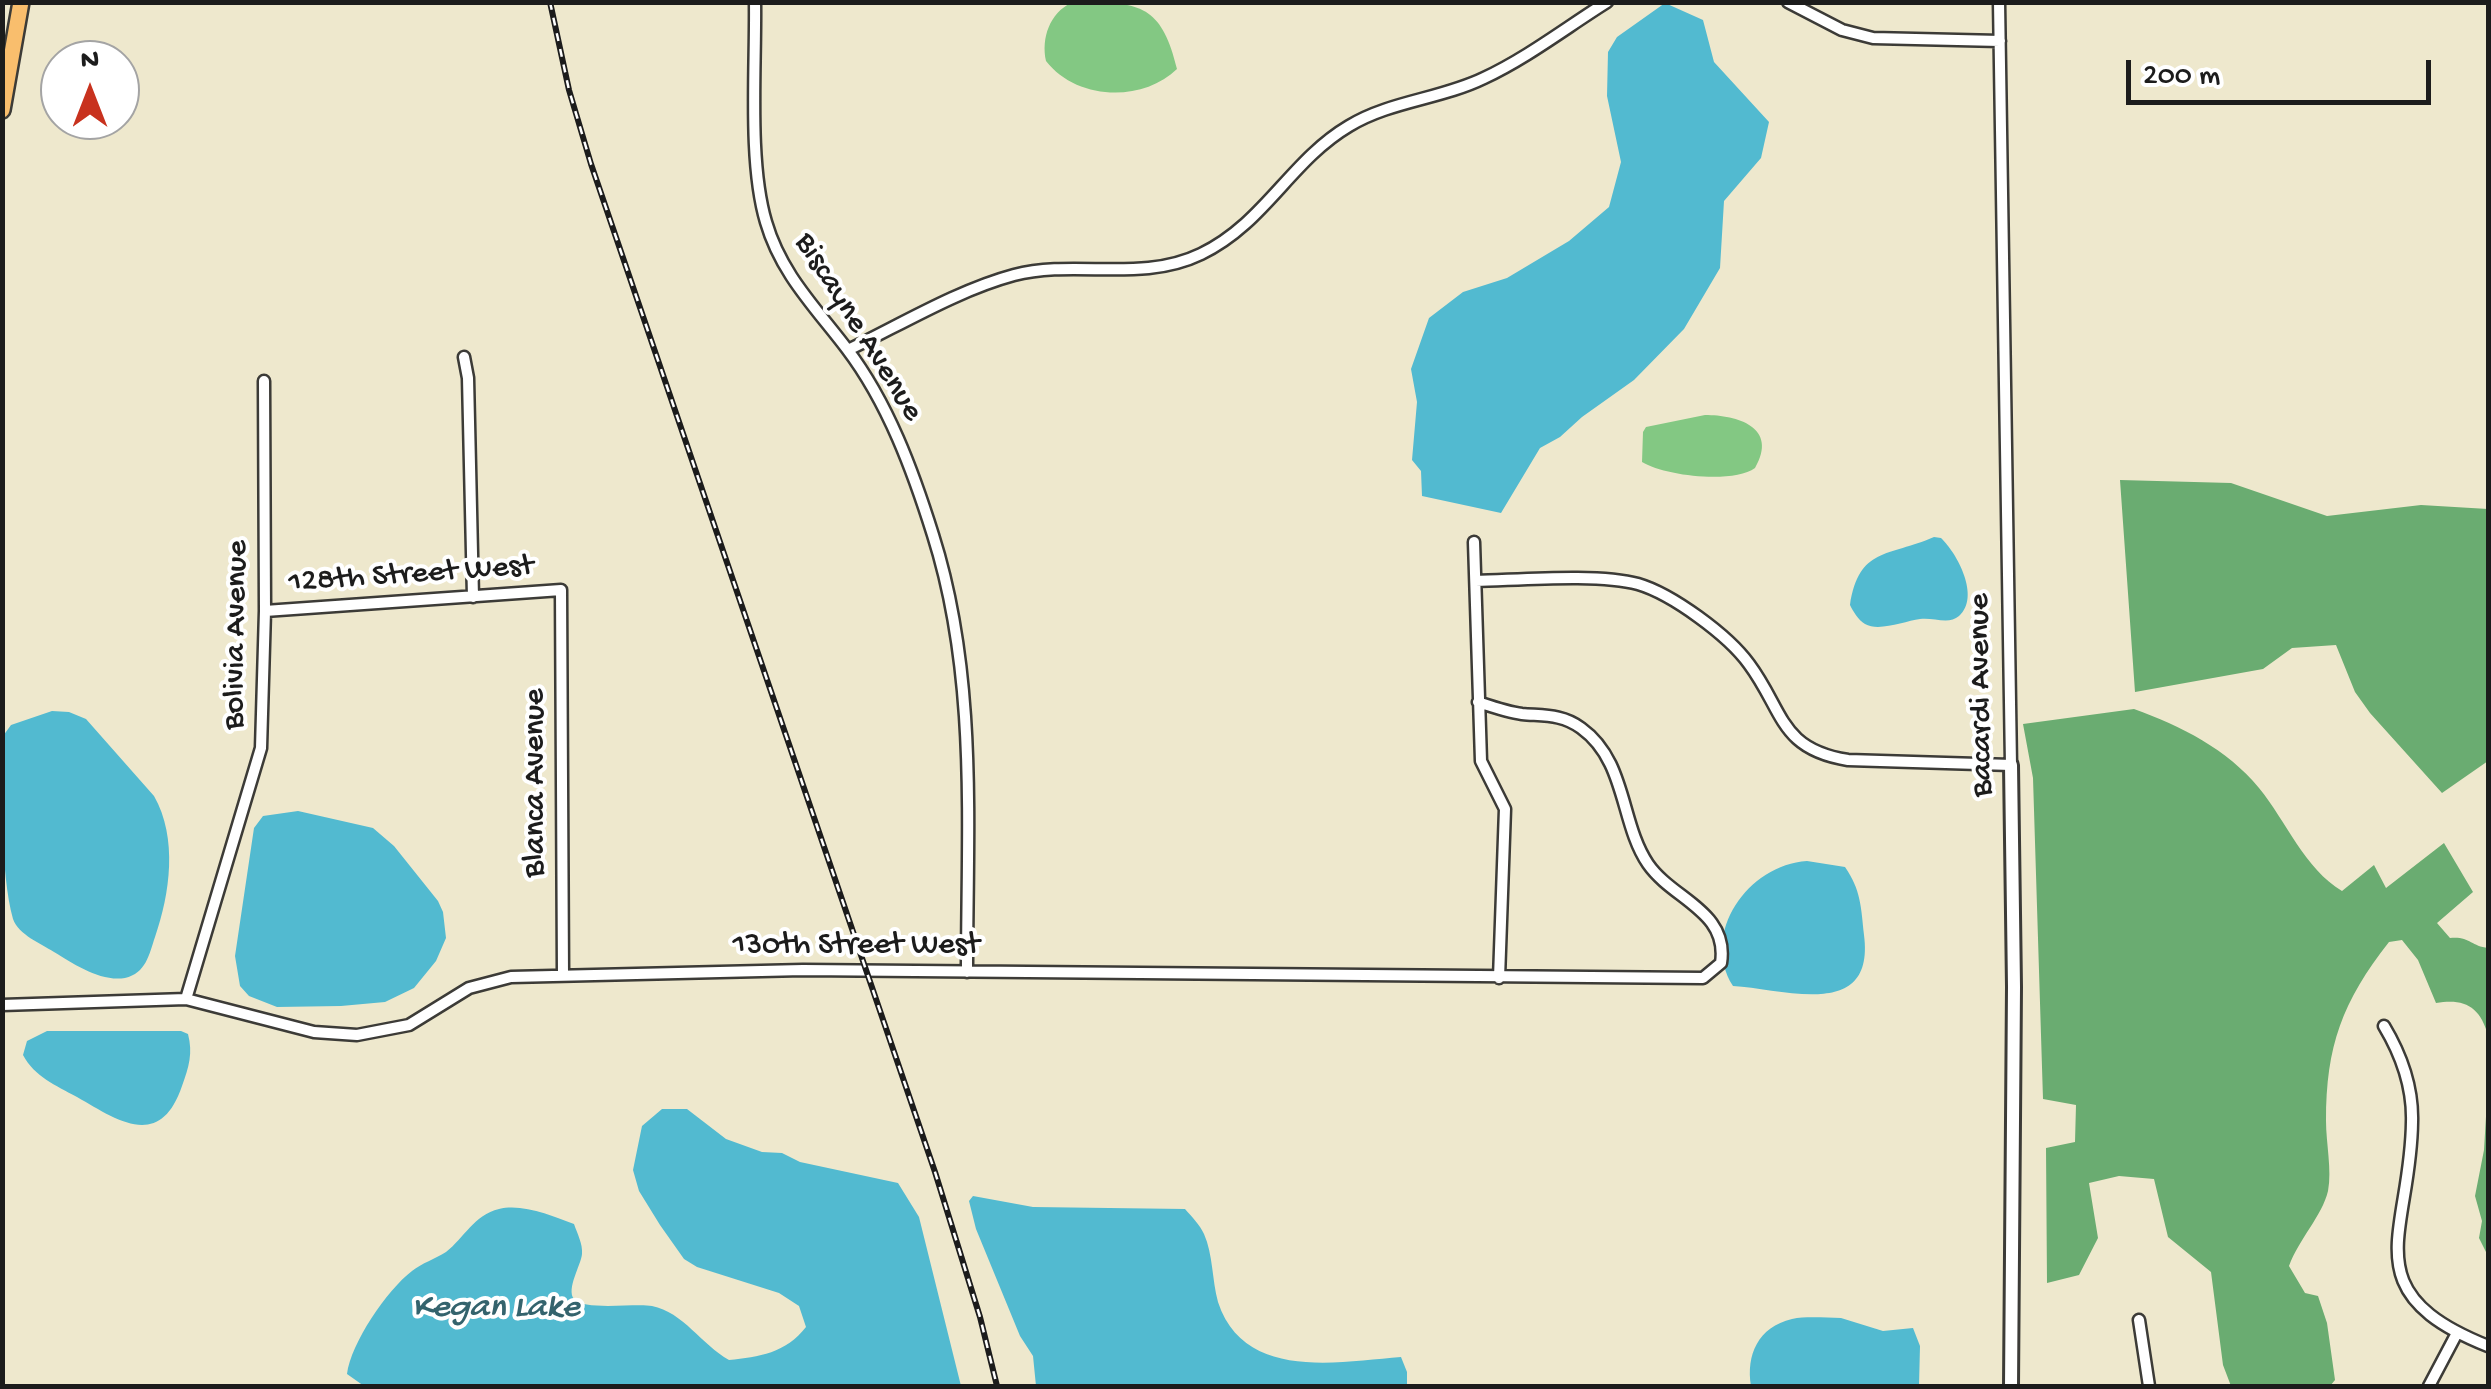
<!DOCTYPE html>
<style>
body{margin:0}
#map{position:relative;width:2491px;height:1389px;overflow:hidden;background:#eee8cd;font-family:"Gochi Hand",sans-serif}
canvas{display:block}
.frame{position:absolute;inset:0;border:5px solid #1c1c1c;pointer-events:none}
.north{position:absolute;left:40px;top:40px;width:100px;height:100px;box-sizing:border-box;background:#fff;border:2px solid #a4a4a4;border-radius:50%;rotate:0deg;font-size:28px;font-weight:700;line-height:40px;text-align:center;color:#1c1c1c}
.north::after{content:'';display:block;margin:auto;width:35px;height:45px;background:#c8321e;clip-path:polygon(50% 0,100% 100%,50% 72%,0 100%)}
.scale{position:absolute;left:2126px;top:60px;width:305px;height:45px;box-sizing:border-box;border:5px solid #1c1c1c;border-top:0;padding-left:12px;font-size:30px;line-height:35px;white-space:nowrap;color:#1c1c1c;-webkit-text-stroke:8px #fff;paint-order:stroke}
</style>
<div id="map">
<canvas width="2491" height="1389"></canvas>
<div class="frame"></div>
<div class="north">N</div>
<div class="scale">200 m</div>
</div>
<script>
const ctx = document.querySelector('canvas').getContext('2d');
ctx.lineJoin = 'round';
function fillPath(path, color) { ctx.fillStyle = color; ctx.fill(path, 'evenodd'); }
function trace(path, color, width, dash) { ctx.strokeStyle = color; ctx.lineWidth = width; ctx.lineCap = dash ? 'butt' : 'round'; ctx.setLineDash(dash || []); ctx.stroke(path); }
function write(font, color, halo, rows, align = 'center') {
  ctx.font = font + ' "Gochi Hand",sans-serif'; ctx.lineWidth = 8; ctx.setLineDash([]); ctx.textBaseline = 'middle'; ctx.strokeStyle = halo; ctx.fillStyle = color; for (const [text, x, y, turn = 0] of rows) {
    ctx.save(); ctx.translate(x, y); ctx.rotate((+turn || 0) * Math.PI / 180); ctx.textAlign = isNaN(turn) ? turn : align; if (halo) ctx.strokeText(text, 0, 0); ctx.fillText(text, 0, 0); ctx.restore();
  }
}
fillPath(new Path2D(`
 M1071 3C1135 2 1161 0 1177 69 1142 103 1076 100 1046 61 1041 38 1050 13 1071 3Z
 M1705 415C1737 415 1779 427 1755 468 1733 484 1665 476 1642 462L1643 432 1646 427Z`), '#83c883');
fillPath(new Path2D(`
 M2120 480 2231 483 2327 516 2421 505 2488 509V761L2442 793 2370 713 2355 692 2336 645 2292 648 2263 669 2135 692Z
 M2134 709C2181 726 2227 749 2259 788 2286 821 2305 869 2342 891L2374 865 2386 888 2444 843 2473 892 2437 923 2450 938C2469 936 2471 946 2488 948V1035C2480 1007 2465 998 2436 1003L2418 960 2402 940 2389 942C2342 1002 2326 1046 2326 1121 2326 1143 2332 1170 2328 1191 2322 1216 2299 1239 2289 1266L2305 1293 2318 1296 2327 1323 2335 1380 2330 1386H2231L2223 1365 2211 1272 2168 1237 2154 1179 2119 1176 2089 1183 2098 1238 2079 1275 2047 1283 2046 1148 2075 1142 2076 1105 2043 1099 2033 778 2023 724Z
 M2488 1083V1256L2479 1238 2482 1221 2475 1196 2484 1150Z`), '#6aac71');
fillPath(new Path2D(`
 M1665 3 1703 20 1714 62 1769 122 1761 158 1724 201 1720 268 1684 329 1634 380 1582 417 1560 437 1540 448 1501 513 1422 496 1421 471 1412 460 1417 402 1411 369 1429 318 1463 292 1507 278 1569 241 1609 207 1621 162 1607 96 1608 52 1617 37Z
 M1934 537 1941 538C1957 553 1981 597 1959 616 1949 625 1933 617 1920 619 1905 621 1879 632 1865 624 1858 620 1853 611 1850 605 1859 547 1888 557 1934 537Z
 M52 711 69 712 86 719 154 796C178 838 170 894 155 937 149 955 146 973 125 978 100 982 74 964 54 952 40 943 19 935 13 919 0 872 2 788 3 736L11 725Z
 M298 811 373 828 394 846 438 901 443 912 446 938 436 961 414 988 385 1002 341 1006 277 1007 249 996 240 986 235 956 254 828 263 816Z
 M1807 861 1845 867C1861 890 1861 907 1864 935 1875 1021 1785 989 1733 986 1700 933 1748 865 1807 861Z
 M47 1031H181L188 1034C193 1053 189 1067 182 1086 160 1151 117 1120 77 1097 55 1085 35 1077 23 1055L27 1041Z
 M662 1109H687L726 1139 762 1152 782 1153 800 1162 898 1183 919 1217 961 1386H364L347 1374C351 1343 387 1290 412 1271 422 1263 435 1259 446 1252 464 1238 474 1215 499 1209 522 1203 553 1216 574 1224 577 1233 583 1244 582 1254 581 1265 566 1289 574 1299 583 1311 636 1303 652 1306 683 1312 702 1345 729 1360 759 1357 786 1353 806 1327L799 1306 779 1293 697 1267 684 1259 660 1225 639 1191 633 1170 642 1126Z
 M973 1196 1033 1207 1185 1209C1191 1216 1200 1225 1204 1234 1213 1254 1212 1280 1218 1302 1244 1381 1337 1362 1401 1357L1407 1372V1386H1036L1033 1356 1020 1336 976 1229 969 1201Z
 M1841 1318 1883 1331 1913 1328 1920 1346 1919 1386H1751C1746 1355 1758 1327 1792 1319 1807 1316 1826 1318 1841 1318Z`), '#52bad0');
const minor = new Path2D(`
 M755 2C756 67 748 162 766 222 781 274 816 308 847 349 888 403 913 471 933 535 978 677 967 826 967 972
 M1788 2 1842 30 1873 38 2000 41
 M848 350C900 325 958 290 1014 275 1076 259 1141 283 1201 254 1265 223 1290 161 1349 126 1390 101 1441 99 1484 78 1527 58 1567 27 1607 2
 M464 357 468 378 473 597
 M1474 542 1481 761 1505 809 1499 978
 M1476 581C1519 580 1599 573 1638 584 1672 594 1728 635 1749 664 1784 711 1779 749 1848 760L2011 765 1999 2
 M265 611 561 590 563 975
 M186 999 261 748 265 611 264 381
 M2 1005 186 999 314 1032 357 1035 409 1025 469 988 511 977 803 970 1703 978 1721 963C1729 911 1673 900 1648 864 1620 823 1627 761 1581 728 1562 714 1544 716 1522 714 1507 712 1493 707 1478 702
 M2384 1026C2402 1056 2413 1087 2412 1122 2411 1233 2350 1291 2488 1346
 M2139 1320 2149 1386
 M2429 1386 2457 1333`);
const tertiary = new Path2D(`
 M2011 1386 2014 987 2011 765`);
const primary = new Path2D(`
 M2 110 21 2`);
trace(minor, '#3c3b37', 15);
trace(tertiary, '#3c3b37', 18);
trace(primary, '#3c3b37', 20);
trace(minor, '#fff', 10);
trace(tertiary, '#fff', 12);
trace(primary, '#f9be6d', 15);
const rail = new Path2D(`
 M550 2 569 90 591 164 935 1172 980 1317 997 1386`);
trace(rail, '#1c1c1c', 6);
trace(rail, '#fff', 2.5, [8]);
write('32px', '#1c1c1c', '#fff', [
 ["Biscayne Avenue",857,328,58],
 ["128th Street West",411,576,-4],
 ["Bolivia Avenue",238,635,-89],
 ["Bacardi Avenue",1983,695,-91],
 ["Blanca Avenue",537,783,-90],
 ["130th Street West",856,947]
]);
write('italic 35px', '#34636d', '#fff', [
 ["Kegan Lake",496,1310]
]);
</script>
